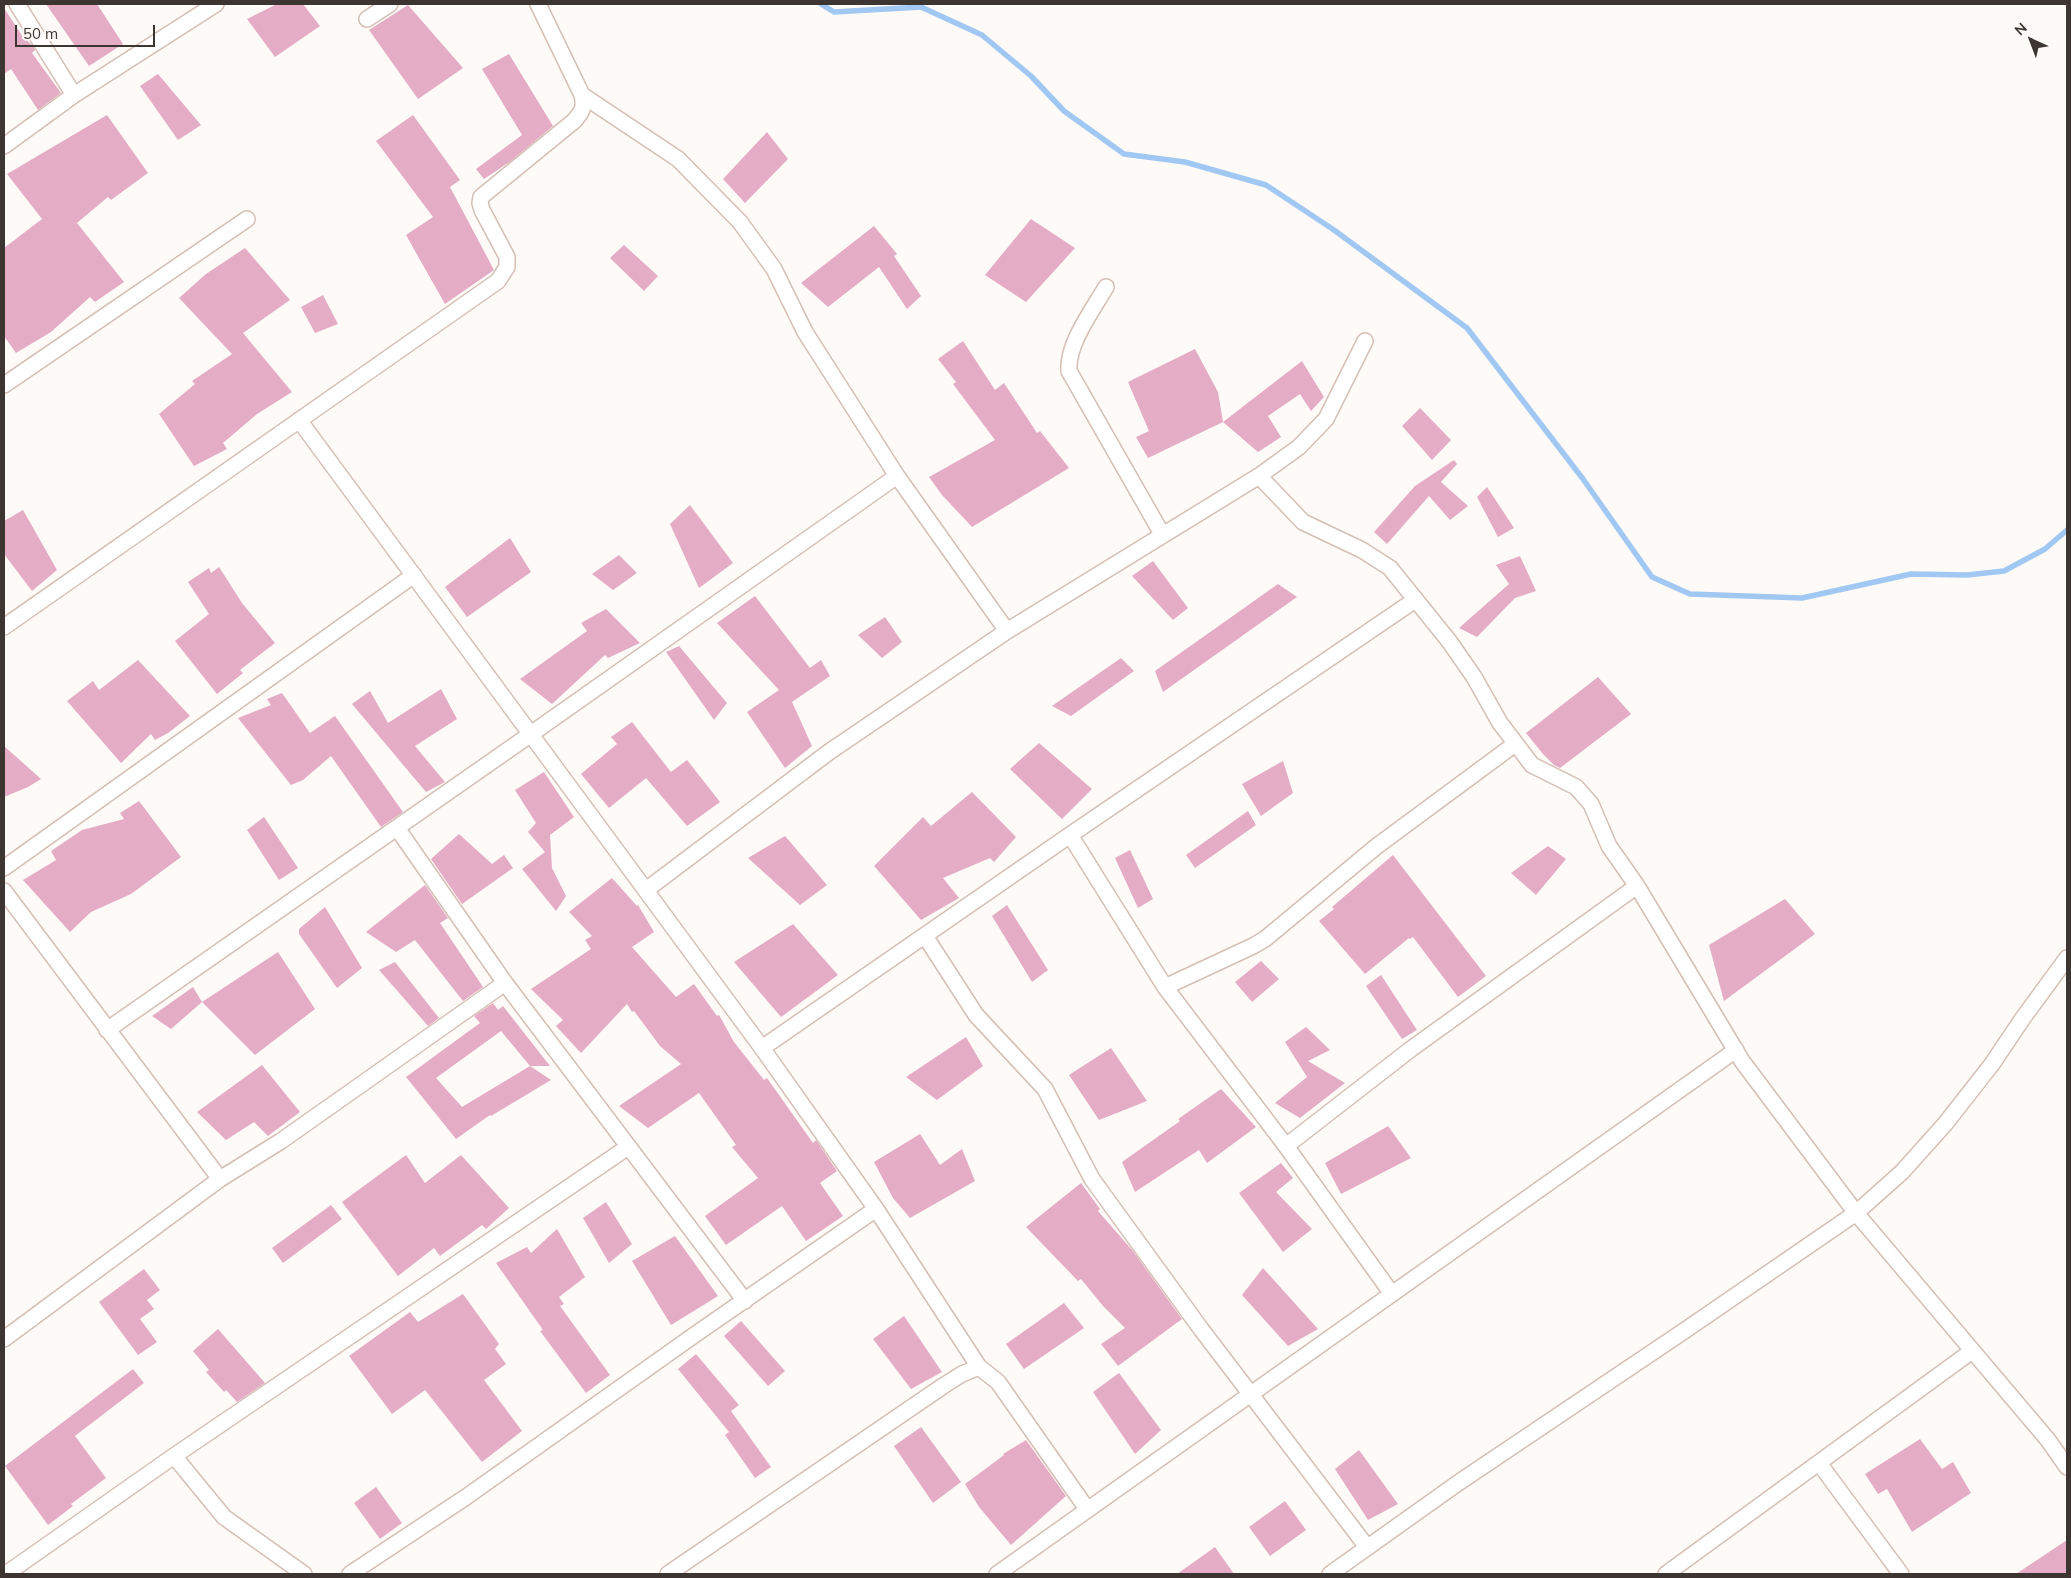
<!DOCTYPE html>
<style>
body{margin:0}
#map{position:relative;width:2071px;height:1578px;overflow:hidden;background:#fefaf8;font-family:Mulish,sans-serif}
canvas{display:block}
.frame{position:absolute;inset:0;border:5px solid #3d3531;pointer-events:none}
.north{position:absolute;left:2006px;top:15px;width:50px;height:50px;-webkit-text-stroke:4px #fefaf8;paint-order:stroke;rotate:317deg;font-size:14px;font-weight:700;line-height:20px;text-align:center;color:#3d3531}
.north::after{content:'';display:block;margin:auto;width:18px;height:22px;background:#3d3531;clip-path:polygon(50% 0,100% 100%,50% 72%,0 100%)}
.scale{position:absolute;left:15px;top:25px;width:140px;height:22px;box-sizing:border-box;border:2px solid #3d3531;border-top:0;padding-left:6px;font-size:15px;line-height:18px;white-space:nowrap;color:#3d3531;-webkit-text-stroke:4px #fefaf8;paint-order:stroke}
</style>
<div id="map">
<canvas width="2071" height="1578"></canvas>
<div class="frame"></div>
<div class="north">N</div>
<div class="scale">50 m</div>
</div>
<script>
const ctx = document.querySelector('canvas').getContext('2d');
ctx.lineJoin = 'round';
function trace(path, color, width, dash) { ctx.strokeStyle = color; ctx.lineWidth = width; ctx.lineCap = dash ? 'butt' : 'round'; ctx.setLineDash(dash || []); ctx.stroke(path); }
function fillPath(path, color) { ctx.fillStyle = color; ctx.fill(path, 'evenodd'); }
trace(new Path2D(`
 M821 4 834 12 921 7 982 35 1031 76 1064 111 1124 154 1185 162 1266 185 1334 230 1467 328 1583 479 1652 577 1690 594 1802 598 1911 574 1967 575 2004 571 2045 549 2067 530`), '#a1c8f3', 5.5);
fillPath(new Path2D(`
 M46 4H97L123 44 89 66Z
 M277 4H303L320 26 275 57 247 19Z
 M408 5 463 68 418 99 369 30Z
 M4 8 23 37 33 46 35 50 32 53 61 93 38 110 11 69 4 74Z
 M509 54 553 126 511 161 484 179 476 169 522 135 482 69Z
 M158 74 201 125 178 140 140 86Z
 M107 115 148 173 111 200 108 197 77 223 124 282 95 302 90 297 51 332 16 353 4 336V248L42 219 7 174Z
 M413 115 460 180 450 187 494 270 445 304 406 235 433 217 376 141Z
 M767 132 788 159 745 203 723 179Z
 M1031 219 1075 248 1026 302 985 275Z
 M874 226 897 254 894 256 921 296 907 309 879 267 828 307 801 283Z
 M624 245 658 276 644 291 610 258Z
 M245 248 290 300 243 333 292 392 257 414 223 443 227 449 194 466 159 414 195 384 192 381 232 354 179 298 206 274Z
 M323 295 338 324 315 333 301 307Z
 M963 341 995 390 1004 383 1037 433 1040 431 1069 468 972 527 942 495 929 477 995 440 953 384 956 382 938 359Z
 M1195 349 1218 392 1223 422 1148 458 1136 437 1149 431 1128 382Z
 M1302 361 1324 397 1311 411 1300 394 1268 416 1281 437 1258 452 1223 422Z
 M1420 408 1451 440 1432 460 1402 426Z
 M1454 460 1457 464 1441 482 1468 506 1450 520 1429 496 1387 544 1374 532 1415 486Z
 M1487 487 1514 528 1498 537 1477 497Z
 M690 505 733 563 699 588 670 524Z
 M23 510 57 570 32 591 4 554V521Z
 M510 538 531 572 467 617 445 587Z
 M619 555 637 573 613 590 592 574Z
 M1520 556 1536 591 1515 598 1477 637 1459 628 1509 584 1496 565Z
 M1153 561 1188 608 1173 620 1132 576Z
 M219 567 242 603 275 643 240 670 243 673 217 694 175 641 209 614 188 582 209 568 211 573Z
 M1278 584 1297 597 1163 692 1155 671Z
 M755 596 810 668 821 660 830 676 792 702 812 746 785 768 747 712 779 690 717 623Z
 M606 609 640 643 608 658 605 655 552 704 520 679 587 631 581 623Z
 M885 617 902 642 882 658 858 635Z
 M679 646 727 703 714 720 666 652Z
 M1121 658 1134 671 1071 716 1052 706Z
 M138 660 190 716 168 733 155 740 151 734 121 763 67 701 93 681 99 690Z
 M1598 677 1631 714 1560 768 1554 765 1543 754 1526 733Z
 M441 689 457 719 415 746 445 782 426 792 352 704 370 691 388 723Z
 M282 693 310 733 335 716 403 812 381 827 331 756 303 780 291 785 238 718 271 705 267 699Z
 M632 722 671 772 687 760 720 802 687 826 646 778 609 808 581 774 617 744 611 737Z
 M1039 743 1092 789 1062 819 1010 769Z
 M4 746 41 779 28 787 4 797Z
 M1283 761 1293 793 1261 816 1242 784Z
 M544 772 574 817 550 835 552 868 566 896 556 911 522 869 545 852 528 832 536 823 515 790Z
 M972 792 1016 837 994 862 990 858 943 878 959 898 921 920 874 866 923 817 931 826Z
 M139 801 181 857 131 894 91 912 70 932 23 880 56 860 51 851 82 830 124 819 120 813Z
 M1248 811 1256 825 1195 868 1186 855Z
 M264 817 298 868 279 880 247 830Z
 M459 834 492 864 504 855 513 868 462 904 431 859Z
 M785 836 827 885 800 905 748 858Z
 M1548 846 1566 859 1536 895 1511 873Z
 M1130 850 1153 899 1138 908 1115 858Z
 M1393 855 1486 976 1458 997 1413 937 1410 939 1409 938 1365 974 1319 921 1334 909 1332 907Z
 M612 878 637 906 638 905 654 932 632 947 676 997 694 984 717 1016 719 1015 734 1042 764 1080 767 1078 813 1143 816 1140 837 1171 820 1183 843 1216 806 1241 782 1206 726 1245 705 1216 758 1178 732 1147 736 1145 699 1093 648 1128 619 1106 681 1064 660 1046 634 1011 632 1012 627 1004 581 1053 556 1026 563 1020 531 989 591 949 585 940 592 936 569 912Z
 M425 885 448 918 440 923 483 987 463 1001 415 940 396 952 366 932Z
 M1785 899 1815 934 1724 1001 1709 945Z
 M1007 905 1048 970 1032 982 992 916Z
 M325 907 362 968 337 988 299 934V929Z
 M793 924 838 975 781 1017 734 962Z
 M278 952 315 1009 255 1055 202 1002Z
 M1261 961 1279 979 1252 1002 1235 982Z
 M395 962 439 1018 428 1026 379 970Z
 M1381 975 1417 1030 1402 1039 1366 986Z
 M193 987 202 1002 171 1029 152 1016Z
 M493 1003 498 1010 503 1006 550 1066H530L551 1080 491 1116 490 1115 456 1139 406 1077 480 1023 474 1016ZM501 1031 530 1066 462 1107 436 1078Z
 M1306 1027 1330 1050 1308 1061 1345 1083 1300 1118 1275 1103 1307 1077 1285 1042Z
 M966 1037 983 1066 937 1100 906 1077Z
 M1111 1048 1147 1101 1099 1120 1069 1075Z
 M262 1065 300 1112 268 1136 254 1122 226 1140 197 1112Z
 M1221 1089 1256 1127 1207 1163 1199 1150 1135 1192 1122 1162 1180 1121 1178 1119Z
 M1388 1126 1411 1158 1341 1194 1325 1163Z
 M920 1134 940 1165 962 1149 975 1181 910 1218 893 1198 874 1162Z
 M406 1155 425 1183 461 1155 509 1208 486 1229 482 1225 440 1256 434 1248 398 1276 342 1202Z
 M1281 1163 1293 1178 1276 1192 1312 1229 1283 1252 1239 1193Z
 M1081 1183 1100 1209 1098 1211 1133 1251 1182 1319 1118 1366 1101 1344 1125 1328 1103 1306 1081 1279 1078 1281 1026 1227Z
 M606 1202 632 1244 609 1263 583 1218Z
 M331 1205 342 1219 283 1263 272 1248Z
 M557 1229 585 1277 559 1297 564 1304 560 1306 610 1375 586 1393 540 1331 543 1330 496 1263 527 1247 531 1253Z
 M675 1236 718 1296 671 1325 632 1261Z
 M1263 1268 1318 1329 1288 1346 1242 1295Z
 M144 1269 160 1290 147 1300 154 1309 140 1319 157 1342 138 1355 99 1302Z
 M463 1294 499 1344 495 1349 506 1364 484 1380 522 1431 482 1462 425 1390 392 1414 349 1356 410 1312 418 1322Z
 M1064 1303 1084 1328 1024 1369 1006 1344Z
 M904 1316 942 1372 911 1389 873 1339Z
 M741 1321 785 1371 768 1386 724 1336Z
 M218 1329 265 1383 237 1402 226 1390 224 1392 206 1372 209 1370 193 1351Z
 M696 1354 739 1405 731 1411 771 1467 755 1478 725 1435 729 1432 678 1369Z
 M133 1369 144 1383 75 1436 106 1478 71 1504 73 1506 48 1525 5 1466Z
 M1119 1373 1161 1430 1135 1454 1093 1392Z
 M921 1427 961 1482 933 1503 894 1446Z
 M1920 1439 1942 1469 1953 1462 1971 1493 1912 1532 1887 1489 1878 1494 1865 1474Z
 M1026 1440 1066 1496 1011 1545 979 1507 965 1484 1004 1455 1003 1454Z
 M1359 1450 1398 1504 1368 1520 1335 1469Z
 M376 1487 402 1523 380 1539 354 1503Z
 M1285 1501 1306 1530 1270 1556 1249 1527Z
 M2067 1540V1574H2016Z
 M1215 1547 1234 1574H1177Z`), '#e5acc6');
const street = new Path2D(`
 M17 4 74 95
 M367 19 390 4
 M582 95 678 159 740 222 774 269 805 332 897 476 1007 631
 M4 146 74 95 216 4
 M1106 287C1092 311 1067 344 1069 371L1162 534
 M4 385 247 219
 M299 420 762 1048 876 1209 979 1367
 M1259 476 1303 522 1362 550 1390 568 1449 641 1474 677 1500 723 1532 765 1576 787 1591 804 1609 846 1637 886 1742 1061 1856 1213 2048 1440 2067 1467
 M4 627 498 281 507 267V257L482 210 480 203 481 197 574 121C582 112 585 107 582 95L538 4
 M397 828 505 983 745 1301
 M1070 835 1165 987 1286 1146 1392 1294
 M4 868 414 575
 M646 890 829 752 1007 631 1259 476 1299 447 1326 419 1365 341
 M4 891 220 1179
 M925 936 976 1015 1045 1089 1092 1179 1201 1329 1367 1547
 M1165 987 1253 946 1265 939 1377 846 1515 744
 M107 1030 531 734 897 476
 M762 1048 1070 835 1415 600
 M1286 1146 1411 1049 1637 886
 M4 1339 220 1179 281 1141 505 983
 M174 1456 224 1517 304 1574
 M1819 1463 1901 1574
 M6 1574 174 1456 628 1147
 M350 1574 466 1497 693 1336 876 1209
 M668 1574 943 1386 962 1374 979 1367 998 1382 1087 1509
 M997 1574 1736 1050
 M1330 1574 1458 1483 1684 1331 1856 1213 1902 1172 1945 1124 1992 1064 2023 1018 2067 958
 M1666 1574 1972 1351`);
trace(street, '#d4bfb6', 18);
trace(street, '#fff', 15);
</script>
